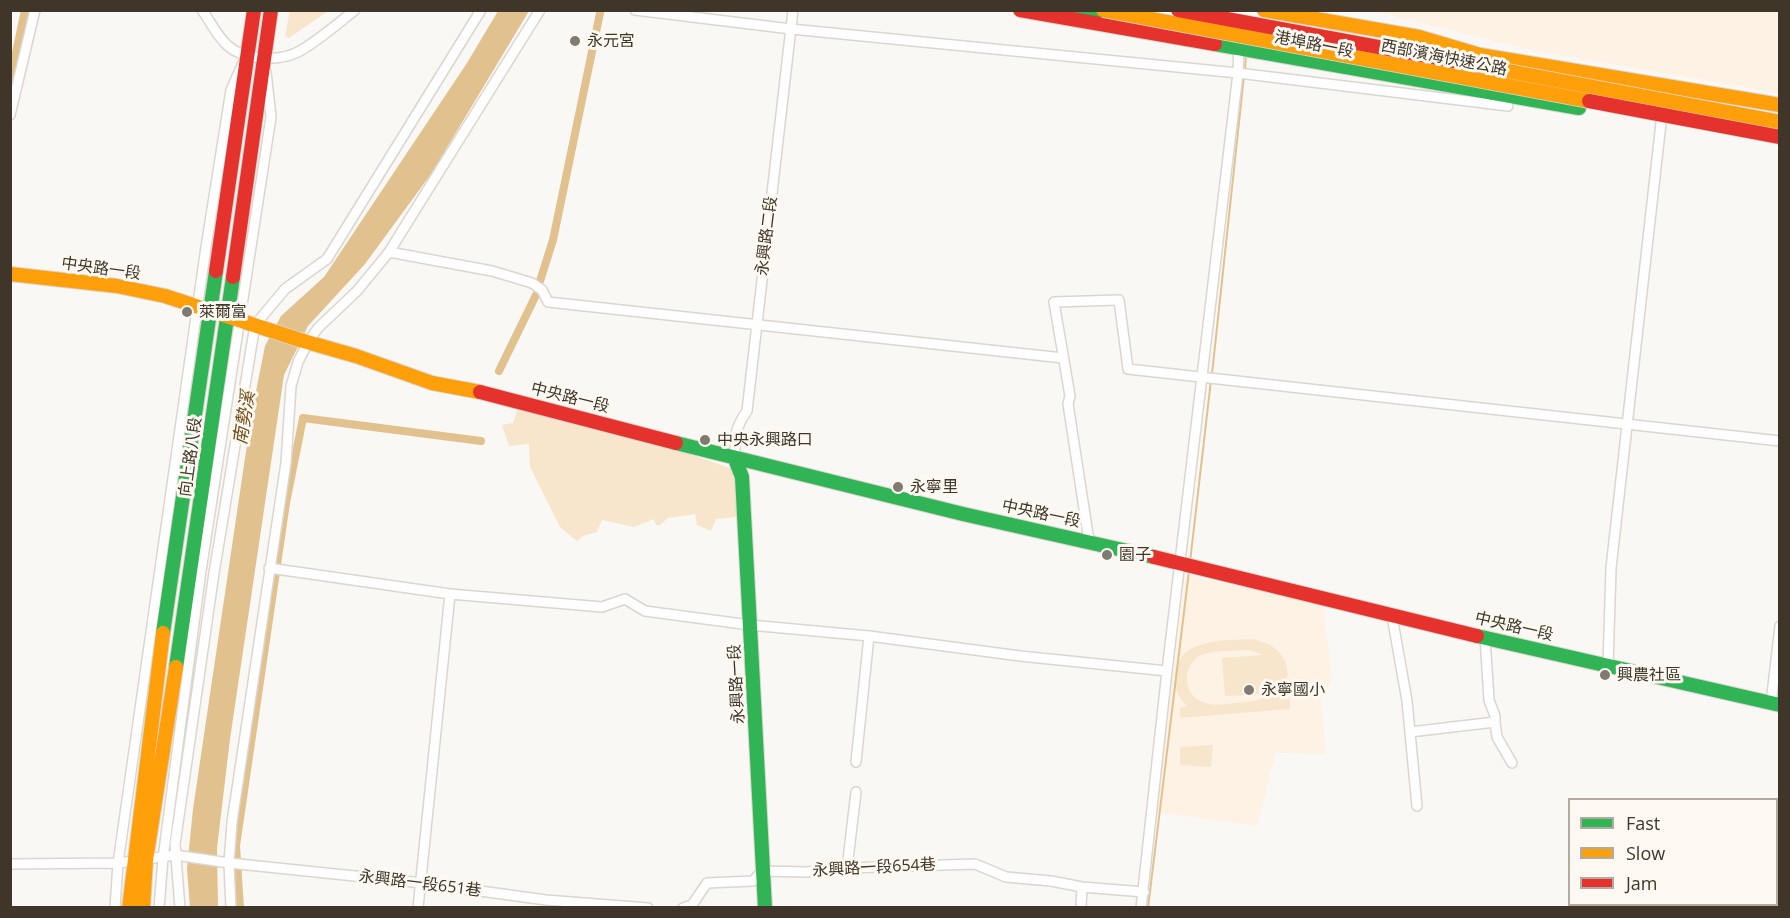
<!DOCTYPE html>
<meta charset="utf-8">
<style>
body{margin:0}
#map{position:relative;width:1790px;height:918px;overflow:hidden;background:#faf8f5;font-family:"Open Sans",sans-serif}
canvas{display:block}
.frame{position:absolute;inset:0;border:12px solid #3f3629;pointer-events:none}
.legend{position:absolute;left:1568px;top:798px;width:210px;height:108px;box-sizing:border-box;background:#fdf9f2;border:2px solid #b1aba2;margin:0;padding:8px 10px;list-style:none;font-size:18px;color:#3f3629}
.legend li{display:flex;align-items:center;gap:12px;height:30px}
.legend b{width:30px;border:2px solid #b1aba2}
</style>
<div id="map">
<canvas width="1790" height="918"></canvas>
<div class="frame"></div>
<ul class="legend">
<li><b style="height:8px;background:#30b455"></b>Fast</li>
<li><b style="height:8px;background:#ff9f0a"></b>Slow</li>
<li><b style="height:8px;background:#e5322d"></b>Jam</li>
</ul>
</div>
<script>
const ctx = document.querySelector('canvas').getContext('2d');
ctx.lineJoin = 'round';
function fillPath(path, color) { ctx.fillStyle = color; ctx.fill(path, 'evenodd'); }
function trace(path, color, width, dash) { ctx.strokeStyle = color; ctx.lineWidth = width; ctx.lineCap = dash ? 'butt' : 'round'; ctx.setLineDash(dash || []); ctx.stroke(path); }
function write(font, color, halo, rows, align = 'center') {
  ctx.font = font + ' "Open Sans","Noto Sans TC",sans-serif'; ctx.lineWidth = 6; ctx.setLineDash([]); ctx.textBaseline = 'middle'; ctx.strokeStyle = halo; ctx.fillStyle = color; for (const [text, x, y, turn = 0] of rows) {
    ctx.save(); ctx.translate(x, y); ctx.rotate((+turn || 0) * Math.PI / 180); ctx.textAlign = isNaN(turn) ? turn : align; if (halo) ctx.strokeText(text, 0, 0); ctx.fillText(text, 0, 0); ctx.restore();
  }
}
fillPath(new Path2D(`
 M1373 11H1779V93L1525 49Z
 M1186 575 1323 605 1332 679 1321 701 1326 754 1276 753 1257 826 1156 812Z`), '#fdf2e4');
fillPath(new Path2D(`
 M290 10H328V11L289 38 285 36Z
 M518 408 638 437 736 470V517L716 519 711 531 697 525 695 514 668 518 660 525H656L654 519 634 527 602 520 597 532 583 536 577 541 560 527 530 467 529 444 509 446 502 425 513 423Z
 M1252 639C1286 645 1297 671 1279 700L1290 699V709L1180 718V708L1187 706C1178 698 1174 687 1175 676 1178 637 1224 641 1252 639ZM1250 650 1263 655 1222 658 1225 696 1267 694C1258 702 1248 702 1237 703 1225 704 1211 707 1200 701 1181 691 1183 661 1204 654 1218 650 1236 651 1250 650Z
 M1213 745 1211 767 1180 765V747Z`), '#f7e5cc');
fillPath(new Path2D(`
 M498 11H529L431 174 365 264 308 326 284 375 230 739 217 848 218 907 190 908 187 869 193 809 252 411 265 346 281 316 324 277 467 63Z`), '#e1c18e');
trace(new Path2D(`
 M1245 70 1246 55
 M1212 374 1244 76
 M1190 562 1211 380
 M1148 908 1189 571`), '#e1c18e', 2);
trace(new Path2D(`
 M10 81 25 10
 M540 281 553 240 600 13
 M499 371 536 295
 M240 908 236 846 286 503 303 418 481 441`), '#e1c18e', 8);
const street = new Path2D(`
 M202 10C210 21 217 36 227 45 243 60 278 62 298 52 318 41 337 24 355 10
 M635 10 791 29 1238 73 1508 106
 M10 115 35 10
 M389 252 492 271 532 283 542 290 548 302 1063 358
 M735 459C735 438 734 429 747 411L793 10
 M1089 541 1068 404 1070 396 1054 302 1119 300 1128 369 1780 441
 M269 568 450 594 602 607 625 599 645 611 750 625 869 636 1020 656 1167 671
 M1392 616 1407 701 1417 806
 M1608 666 1611 568 1661 123
 M1771 703 1780 626
 M1495 722 1497 737 1512 763
 M1410 732 1495 722V716L1489 700 1485 637
 M856 762 869 636
 M10 864 118 863 175 855 229 863 422 883 546 900 648 908
 M847 868 856 792
 M115 908 118 863 206 247 231 90 243 63
 M159 908 163 858 201 571 271 117 266 72
 M180 908 175 844 214 573 255 325 285 289 327 259 481 10
 M231 908 229 863 232 822 286 463 291 386 298 362 308 342 318 328 357 291 389 252 540 10
 M418 908 450 594
 M683 908 692 905 707 883 753 881 762 871 807 872 847 868 975 864 1006 877 1051 881 1082 887 1144 892
 M1081 908 1082 887
 M1141 908 1167 671 1238 73 1239 43`);
const fast = new Path2D(`
 M1074 10 1117 17
 M1215 44 1579 108
 M676 443 963 514 1154 557
 M735 459 742 477 765 908
 M163 633 216 271
 M1477 636 1780 705
 M176 667 233 277`);
const slow = new Path2D(`
 M1264 10 1419 37 1480 55 1780 105
 M10 274 117 286 165 296 300 340 356 356 432 383 480 392
 M129 908 163 633
 M143 908 146 860 176 667`);
const jam = new Path2D(`
 M1020 10 1215 44
 M216 271 254 10
 M233 277 271 10
 M480 392 676 443
 M1154 557 1477 636`);
trace(street, '#dbd6cf', 12);
trace(fast, '#dbd6cf', 16);
trace(slow, '#dbd6cf', 16);
trace(jam, '#dbd6cf', 16);
trace(street, '#fefefe', 9);
trace(fast, '#30b455', 14);
trace(slow, '#ff9f0a', 14);
trace(jam, '#e5322d', 14);
const slowBridge = new Path2D(`
 M1103 10 1589 101
 M1481 66 1780 122`);
const jamBridge = new Path2D(`
 M1178 10 1481 66
 M1589 101 1780 137`);
trace(slowBridge, '#dbd6cf', 16, []);
trace(jamBridge, '#dbd6cf', 16, []);
trace(slowBridge, '#ff9f0a', 14);
trace(jamBridge, '#e5322d', 14);
for (const [x, y, r, color] of [
 [575,41,6,"#807a70"],
 [187,312,6,"#807a70"],
 [705,440,6,"#807a70"],
 [898,487,6,"#807a70"],
 [1107,555,6,"#807a70"],
 [1605,675,6,"#807a70"],
 [1249,690,6,"#807a70"]
]) { const dot = new Path2D(); dot.arc(x, y, r, 0, 2 * Math.PI); ctx.fillStyle = color; ctx.fill(dot); trace(dot, '#fdf9f2', 2); }
write('16px', '#3f3629', '#fdf9f2', [
 ["永元宮",587,41],
 ["萊爾富",199,312],
 ["中央永興路口",717,440],
 ["永寧里",910,487],
 ["園子",1119,555],
 ["興農社區",1617,675],
 ["永寧國小",1261,690]
], 'left');
write('16px', '#3f3629', '#fdf9f2', [
 ["港埠路一段",1314,45,11],
 ["西部濱海快速公路",1444,58,11],
 ["永興路二段",767,236,-83],
 ["中央路一段",101,269,8],
 ["中央路一段",570,398,14],
 ["向上路八段",191,457,-82],
 ["中央路一段",1041,514,12],
 ["中央路一段",1514,627,13],
 ["永興路一段",737,684,-93],
 ["永興路一段654巷",874,868,-3],
 ["永興路一段651巷",420,884,7]
]);
write('italic 18px', '#6b4c16', '#fdf9f2', [
 ["南勢溪",245,418,-81]
]);
</script>
